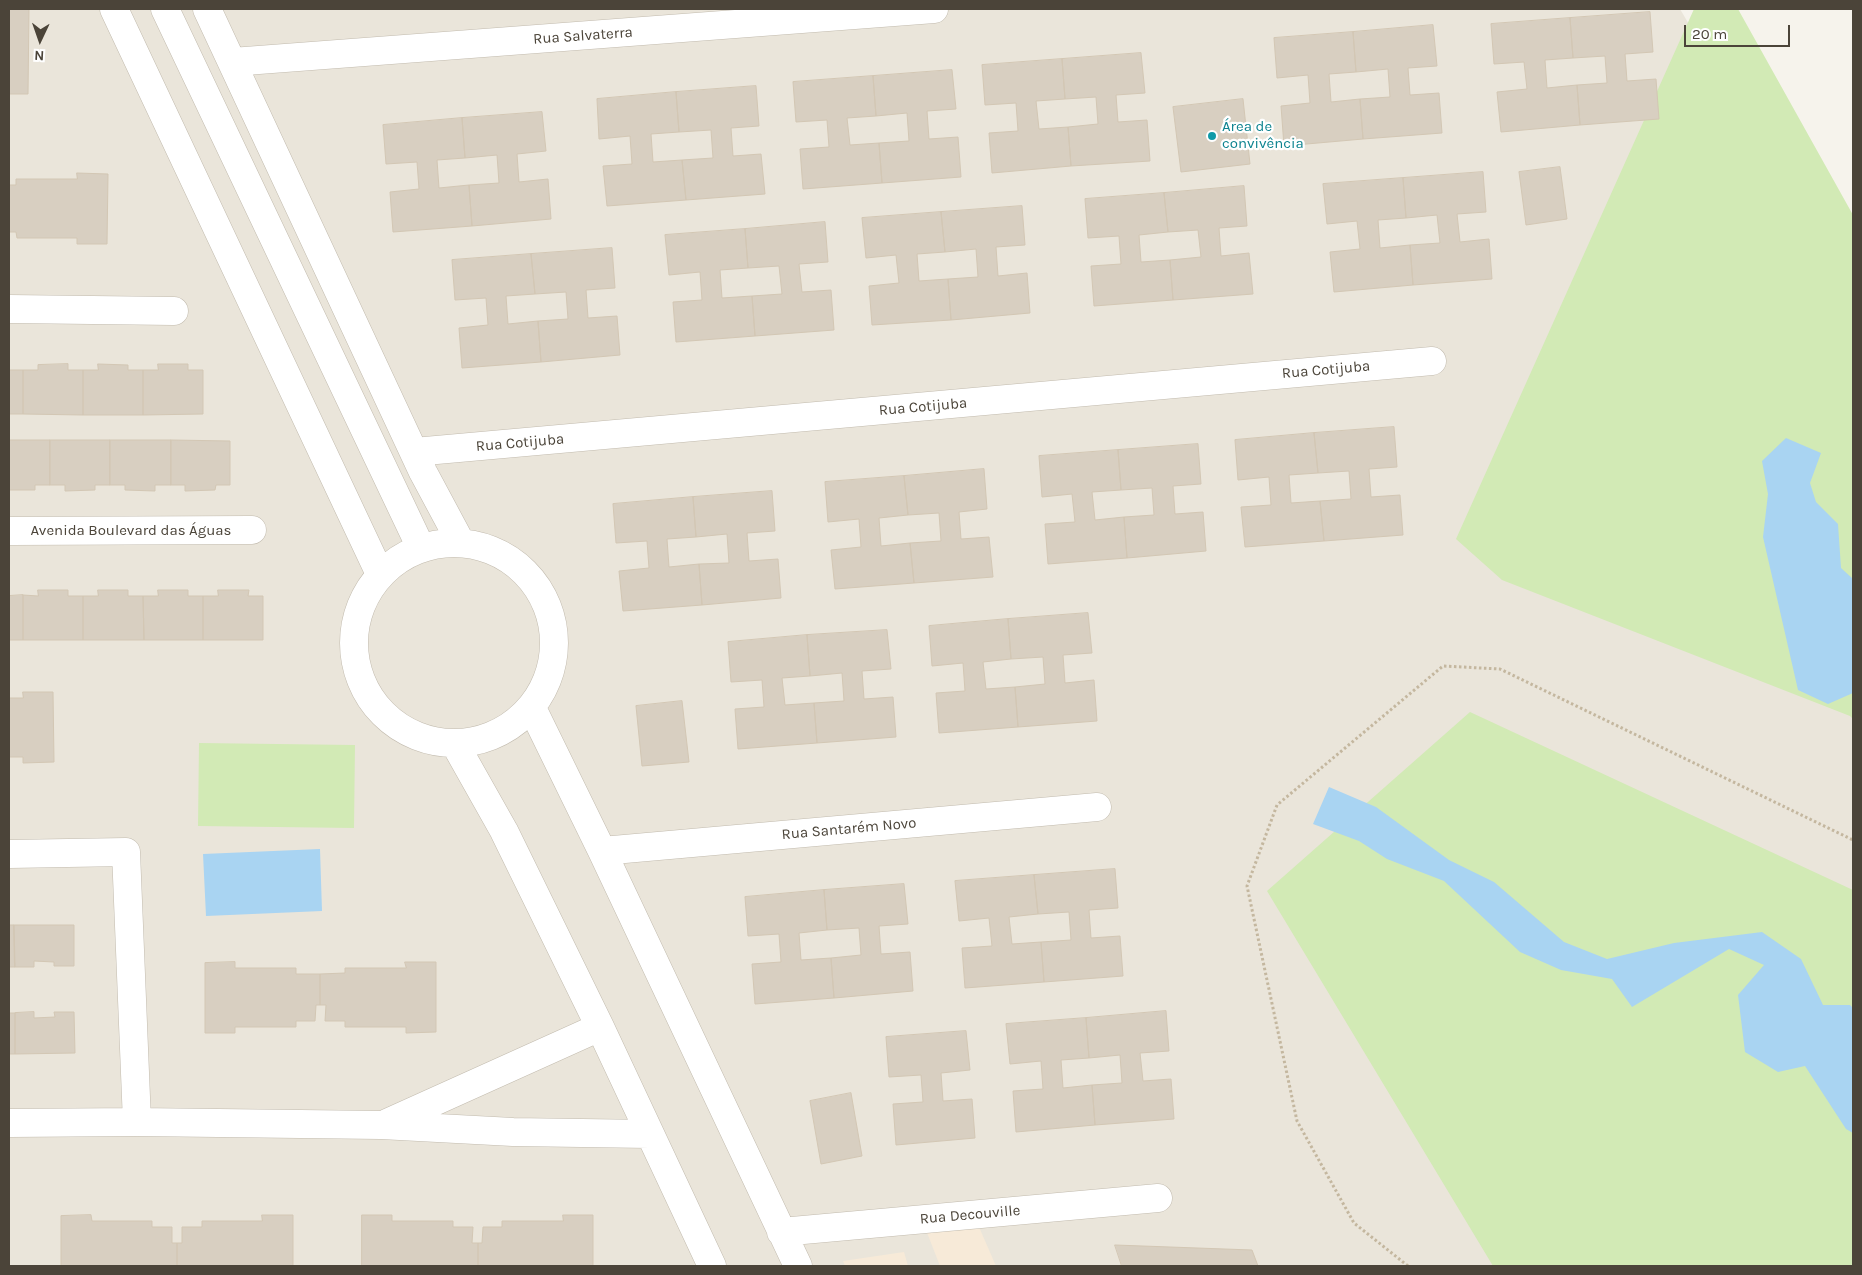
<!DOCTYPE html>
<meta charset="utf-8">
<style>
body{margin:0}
#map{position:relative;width:1862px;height:1275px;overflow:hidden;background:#f6f3ec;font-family:Karla,sans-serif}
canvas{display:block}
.frame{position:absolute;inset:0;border:10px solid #4b4439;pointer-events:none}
.north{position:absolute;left:15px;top:15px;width:50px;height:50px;-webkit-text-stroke:4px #fff;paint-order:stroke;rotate:183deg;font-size:14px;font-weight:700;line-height:20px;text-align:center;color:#4b4439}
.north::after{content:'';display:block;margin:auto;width:18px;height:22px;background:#4b4439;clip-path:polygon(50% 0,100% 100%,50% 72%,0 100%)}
.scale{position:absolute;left:1684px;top:25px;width:106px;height:22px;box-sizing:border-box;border:2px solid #4b4439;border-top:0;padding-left:6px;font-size:15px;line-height:18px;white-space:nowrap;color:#4b4439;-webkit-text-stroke:4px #fff;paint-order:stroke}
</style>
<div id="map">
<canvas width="1862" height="1275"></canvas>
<div class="frame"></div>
<div class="north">N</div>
<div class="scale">20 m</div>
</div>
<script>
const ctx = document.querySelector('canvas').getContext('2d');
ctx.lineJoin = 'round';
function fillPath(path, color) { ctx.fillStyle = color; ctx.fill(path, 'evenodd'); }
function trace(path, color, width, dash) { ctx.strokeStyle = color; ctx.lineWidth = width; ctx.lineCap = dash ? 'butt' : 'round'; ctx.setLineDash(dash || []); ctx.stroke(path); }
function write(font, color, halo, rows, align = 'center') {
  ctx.font = font + ' Karla,sans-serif'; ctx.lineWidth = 4.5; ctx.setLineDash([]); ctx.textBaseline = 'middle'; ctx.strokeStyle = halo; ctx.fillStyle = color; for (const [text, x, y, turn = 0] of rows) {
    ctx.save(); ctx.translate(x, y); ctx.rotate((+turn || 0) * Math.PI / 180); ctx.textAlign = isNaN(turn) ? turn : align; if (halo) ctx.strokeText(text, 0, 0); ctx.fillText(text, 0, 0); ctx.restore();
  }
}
fillPath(new Path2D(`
 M9 9H1680L1853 301V1266H9Z`), '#eae5da');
fillPath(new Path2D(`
 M979 1227 996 1266H940L926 1230Z
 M904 1252 908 1266H845L843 1261Z`), '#f7ead8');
fillPath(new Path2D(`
 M1694 9H1738L1853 215V719L1850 716 1502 580 1456 539Z
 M1470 712 1853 890V1266H1493L1267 891Z
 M199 743 355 745 354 828 198 826Z`), '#d2eab5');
fillPath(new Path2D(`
 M1786 438 1821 453 1810 483 1816 502 1838 524 1841 568 1853 579V693L1828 704 1798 690 1763 537 1768 494 1762 461Z
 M1329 787 1376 807 1449 860 1494 882 1564 942 1607 959 1674 943 1762 932 1801 959 1823 1005H1850L1853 1008V1133L1846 1129 1805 1066 1778 1072 1745 1052 1738 995 1764 965 1729 949 1632 1007 1612 979 1561 970 1520 952 1444 881 1387 859 1359 841 1313 824Z
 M320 849 322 911 206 916 203 854Z`), '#a9d4f2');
const building = new Path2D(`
 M9 9H29L28 94H9Z
 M1650 12 1653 52 1625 54 1627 81 1656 79 1659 119 1580 125 1577 85 1607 83 1605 56 1573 58 1570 18Z
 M1570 18 1573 58 1545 60 1547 88 1577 85 1580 125 1501 132 1497 92 1527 89 1524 62 1494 64 1491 24Z
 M1433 25 1437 66 1408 68 1410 95 1439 93 1442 133 1363 139 1360 99 1390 97 1388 69 1356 72 1353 32Z
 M1353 32 1356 72 1329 74 1331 102 1360 99 1363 139 1284 146 1281 106 1310 103 1308 75 1277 78 1274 38Z
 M1141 53 1145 93 1116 95 1118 122 1147 120 1150 161 1071 166 1068 127 1098 124 1096 97 1065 99 1062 59Z
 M1062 59 1065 99 1036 101 1039 129 1068 127 1071 166 992 173 989 133 1018 131 1016 103 985 105 982 65Z
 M952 70 956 109 927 111 929 139 958 137 961 177 882 183 879 143 909 141 907 113 876 116 873 76Z
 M873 76 876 116 847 118 850 145 879 143 882 183 803 189 800 149 829 147 827 120 796 122 793 82Z
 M756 86 759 126 731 128 733 156 761 154 765 194 686 200 682 160 713 158 711 130 679 132 676 92Z
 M676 92 679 132 651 134 653 162 682 160 686 200 607 206 603 166 632 164 630 136 599 139 597 99Z
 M1243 99 1250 164 1181 172 1173 107Z
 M542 112 546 151 517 154 519 182 548 179 551 219 472 226 469 185 499 183 497 155 465 158 462 118Z
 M462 118 465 158 437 160 439 188 469 185 472 226 393 232 390 192 419 189 417 162 386 164 383 125Z
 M1560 167 1567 219 1526 225 1519 172Z
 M1483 172 1486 212 1457 214 1460 242 1489 239 1492 279 1413 285 1410 245 1440 243 1437 215 1406 218 1403 178Z
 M77 173 108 174 107 244H77V238H17L16 232H9V185H16V179H77Z
 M1403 178 1406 218 1378 220 1380 248 1410 245 1413 285 1334 292 1330 252 1360 249 1357 221 1327 224 1323 184Z
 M1244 186 1247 226 1219 228 1221 256 1249 253 1253 294 1173 300 1170 260 1201 257 1198 230 1168 232 1164 193Z
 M1164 193 1168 232 1139 235 1141 262 1170 260 1173 300 1094 306 1091 266 1121 264 1119 236 1088 238 1085 199Z
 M1022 206 1025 245 996 247 998 276 1027 273 1030 313 951 320 948 279 978 277 976 249 945 252 941 212Z
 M941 212 945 252 917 254 919 281 948 279 951 320 872 325 869 286 899 283 896 255 866 258 862 218Z
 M825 222 828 262 799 264 802 292 831 290 834 330 755 336 752 296 782 294 779 266 748 268 745 229Z
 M745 229 748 268 720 270 722 298 752 296 755 336 676 342 673 302 702 300 700 272 669 275 665 235Z
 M612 248 615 288 586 290 588 318 617 316 620 355 541 362 538 321 568 319 566 292 535 294 531 254Z
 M531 254 535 294 506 296 508 324 538 321 541 362 462 368 459 328 488 325 486 298 455 300 452 260Z
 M68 364V370H83V415L23 414V370H38V365Z
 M98 364 128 365V370H143V415H83V370H98Z
 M158 364H188V370H203V414L143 415V370H158Z
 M9 370H23V414H9Z
 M1394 427 1397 467 1369 469 1371 497 1400 495 1403 535 1324 541 1320 501 1351 499 1349 471 1318 473 1314 433Z
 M1314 433 1318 473 1289 475 1291 503 1320 501 1324 541 1245 547 1241 507 1271 505 1269 477 1238 480 1235 440Z
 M9 440H50V485H35V490H9Z
 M50 440H110V485H95V490L65 491V485H50Z
 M110 440H171V485H155V491L125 490V485H110Z
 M171 440 230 441V485H216L215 490 185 491V485H171Z
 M1198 444 1201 484 1173 486 1175 514 1203 512 1206 551 1127 558 1124 517 1154 515 1152 488 1121 490 1118 450Z
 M1118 450 1121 490 1092 492 1095 520 1124 517 1127 558 1048 564 1045 524 1075 522 1072 494 1042 497 1039 456Z
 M984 469 987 509 959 512 961 539 989 537 993 577 914 583 910 543 941 541 939 513 908 515 904 476Z
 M904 476 908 515 879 518 881 546 910 543 914 583 835 589 831 550 861 547 859 519 828 522 825 482Z
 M772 491 775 531 747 533 749 561 778 559 781 598 702 605 699 564 729 563 727 534 696 537 693 497Z
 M693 497 696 537 667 539 669 567 699 564 702 605 623 611 619 571 649 568 647 541 616 543 613 504Z
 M38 590H68V596H83V640H23V595L38 596Z
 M98 590H128V596H143L144 640H83V596H98Z
 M158 590H188V596H203V640H144L143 596H158Z
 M218 590H249L248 596H263V640H203V596H218Z
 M23 595V640H9V596Z
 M1088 613 1092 653 1063 655 1065 683 1094 680 1097 721 1018 727 1015 687 1045 684 1043 657 1011 659 1008 619Z
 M1008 619 1011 659 983 662 986 689 1015 687 1018 727 939 733 936 693 965 691 963 663 932 666 929 626Z
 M887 630 891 669 862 671 864 699 893 697 896 737 817 743 814 703 844 701 842 673 810 676 807 635Z
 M807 635 810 676 782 678 785 705 814 703 817 743 738 749 735 709 764 707 762 680 731 682 728 642Z
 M23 692H53L54 762 23 763V757H9V698H23Z
 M682 701 689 762 642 766 636 706Z
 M1115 869 1118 908 1089 910 1091 938 1120 936 1123 976 1044 982 1041 942 1071 940 1069 912 1038 914 1034 875Z
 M1034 875 1038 914 1009 917 1012 944 1041 942 1044 982 965 988 962 948 992 946 989 918 959 921 955 881Z
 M904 884 908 924 879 926 881 954 910 952 913 991 834 998 831 958 861 955 859 928 827 930 824 890Z
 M824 890 827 930 799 933 801 960 831 958 834 998 755 1004 752 964 781 962 779 934 748 936 745 897Z
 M9 925H14L15 967H9Z
 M14 925H74V966H54V962L34 961V967H15Z
 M235 962V968H296V974H320V1005H316L315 1021H296V1027H235V1033H205V963Z
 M405 962H436V1032L406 1033V1027H345V1021H325L326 1005H320V974L345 973V968H406Z
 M1166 1011 1169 1051 1140 1053 1143 1081 1171 1079 1174 1119 1095 1125 1092 1085 1122 1083 1120 1055 1089 1058 1086 1018Z
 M34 1012V1018L55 1017 54 1012H74L75 1053 15 1054V1013Z
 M9 1013H15V1054H9Z
 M1086 1018 1089 1058 1061 1060 1063 1088 1092 1085 1095 1125 1016 1132 1013 1091 1043 1089 1041 1061 1010 1064 1006 1024Z
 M966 1031 970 1070 941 1073 943 1101 972 1099 975 1138 896 1145 893 1104 923 1102 921 1075 889 1077 886 1037Z
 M851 1093 862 1156 821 1164 810 1101Z
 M91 1215 92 1221H152V1227H172V1243H177V1266H61V1216Z
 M262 1215H293V1266H177V1243H182V1227H202V1221H262Z
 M362 1215H392V1221H453V1227H473L472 1243H478V1266H362Z
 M563 1215H593V1266H478V1243H482L483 1227H502V1221H563Z
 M1115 1245 1252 1250 1258 1266H1122Z`);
fillPath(building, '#d8cfc1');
trace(building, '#d3c7b4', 1);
const minor = new Path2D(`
 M114 9 380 574
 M165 9 421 548
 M207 9 423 472 461 543
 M232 62 934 9
 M9 309 174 311
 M414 452 1432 361
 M9 531 252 530
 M354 643a100 100 0 1 1 200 0a100 100 0 1 1-200 0Z
 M532 708 602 851 798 1266
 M455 744 504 831 600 1027 712 1266
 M602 851 1097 807
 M9 854 126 852 137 1122
 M9 1123 137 1122 381 1125 513 1132 650 1134
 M387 1123 600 1027
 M781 1232 1158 1198`);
trace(minor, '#c2bbae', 29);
trace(new Path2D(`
 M1408 1266 1354 1223 1297 1121 1247 886 1277 805 1443 666 1500 669 1853 840`), '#c4b79f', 3, [2.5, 2.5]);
trace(minor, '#fff', 28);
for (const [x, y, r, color] of [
 [1212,136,5,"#0f9aa8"]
]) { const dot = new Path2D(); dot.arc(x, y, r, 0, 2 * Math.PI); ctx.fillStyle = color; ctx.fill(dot); trace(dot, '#fff', 2); }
write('15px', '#4b4439', '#fff', [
 ["Rua Salvaterra",583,36,-4],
 ["Rua Cotijuba",1326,370,-5],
 ["Rua Cotijuba",923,407,-5],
 ["Rua Cotijuba",520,443,-5],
 ["Avenida Boulevard das Águas",131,531],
 ["Rua Santarém Novo",849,829,-5],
 ["Rua Decouville",970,1215,-5]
]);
write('15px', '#0d838f', '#fff', [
 ["Área de",1222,127],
 ["convivência",1222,144]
], 'left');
</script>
